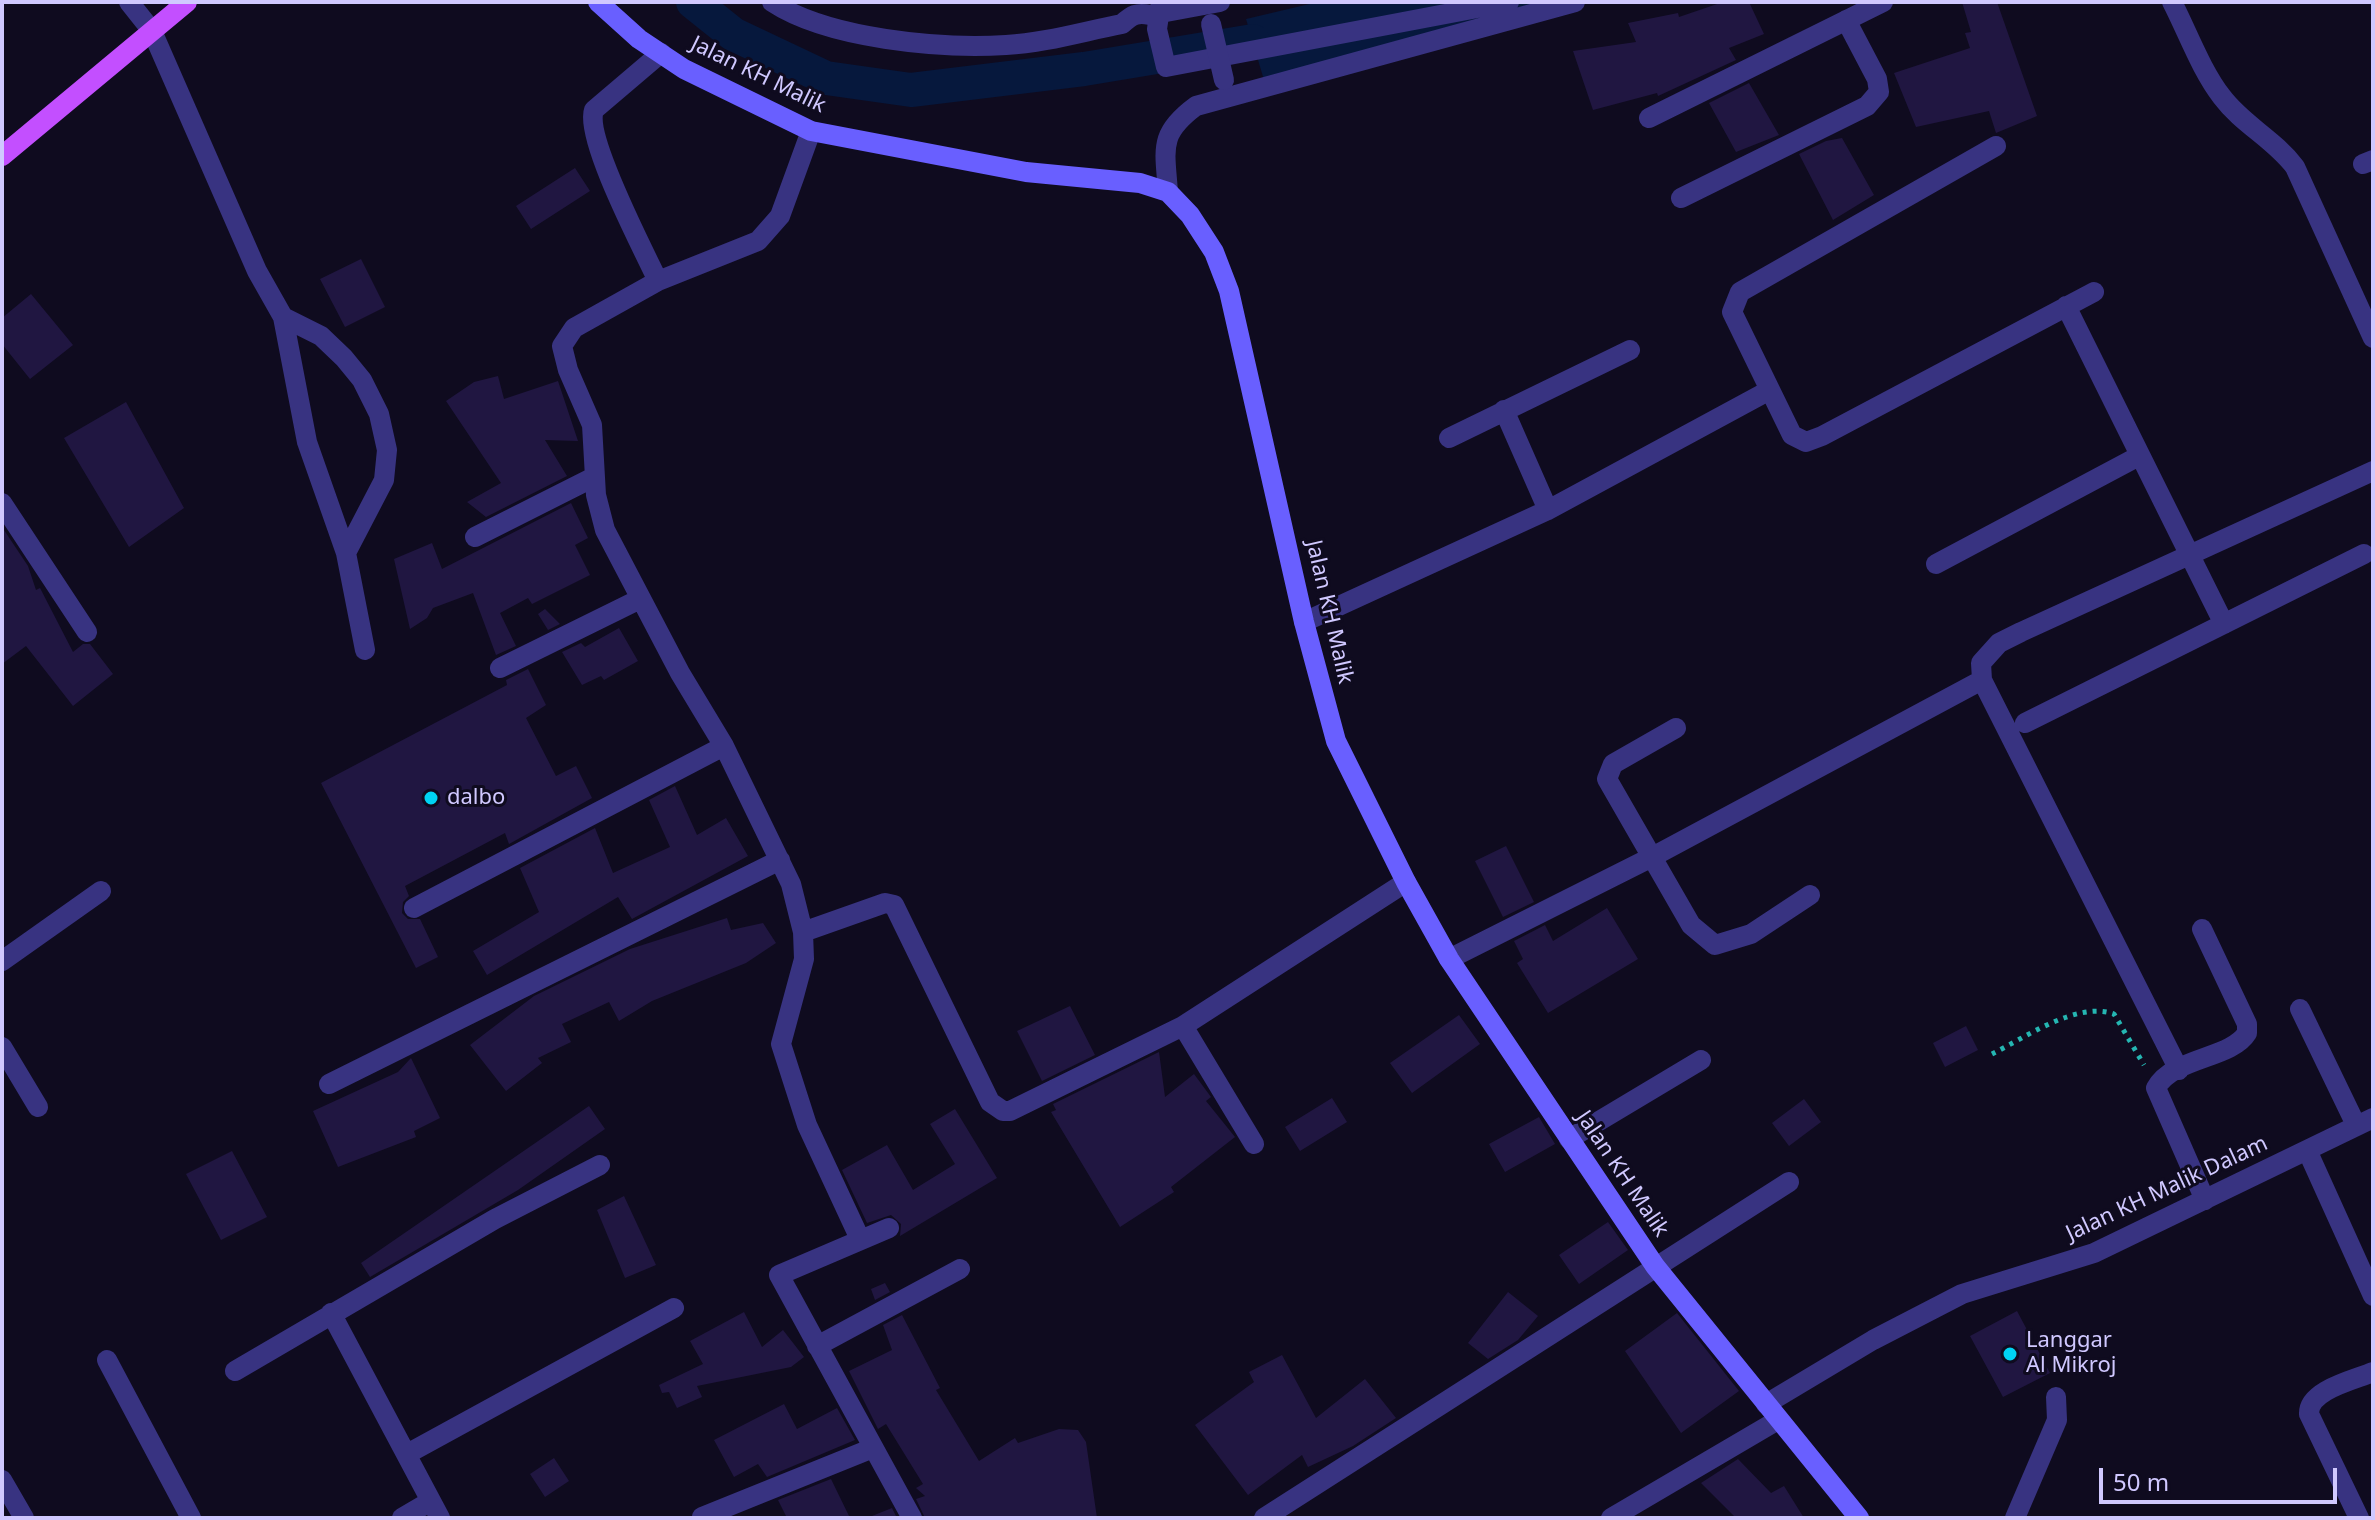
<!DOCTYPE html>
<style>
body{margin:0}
#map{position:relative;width:2375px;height:1520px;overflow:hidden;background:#0f0b1f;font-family:"Noto Sans",sans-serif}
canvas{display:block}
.frame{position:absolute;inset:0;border:4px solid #d0c8ff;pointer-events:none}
.scale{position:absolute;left:2099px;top:1468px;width:238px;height:36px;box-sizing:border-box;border:4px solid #d0c8ff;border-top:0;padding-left:10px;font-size:24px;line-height:28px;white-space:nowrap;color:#d0c8ff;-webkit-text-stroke:6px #0f0b1f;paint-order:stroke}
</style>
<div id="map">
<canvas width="2375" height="1520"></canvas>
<div class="frame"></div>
<div class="scale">50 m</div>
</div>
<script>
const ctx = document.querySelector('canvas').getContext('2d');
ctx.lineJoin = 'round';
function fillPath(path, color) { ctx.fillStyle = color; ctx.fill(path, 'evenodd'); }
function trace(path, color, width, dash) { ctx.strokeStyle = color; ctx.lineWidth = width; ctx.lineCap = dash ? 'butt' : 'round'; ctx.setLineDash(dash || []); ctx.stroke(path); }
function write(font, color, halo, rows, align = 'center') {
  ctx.font = font + ' "Noto Sans",sans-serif'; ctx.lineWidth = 6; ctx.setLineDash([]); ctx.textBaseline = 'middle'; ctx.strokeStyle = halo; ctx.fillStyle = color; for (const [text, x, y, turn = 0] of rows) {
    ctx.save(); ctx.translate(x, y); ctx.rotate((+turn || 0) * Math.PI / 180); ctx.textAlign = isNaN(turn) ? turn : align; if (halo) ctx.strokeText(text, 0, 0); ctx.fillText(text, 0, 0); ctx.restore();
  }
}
fillPath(new Path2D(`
 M1318 2H1580L1266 87 1246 19Z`), '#06183d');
trace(new Path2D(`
 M693 2 733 34 826 78 911 90 1084 69 1253 41`), '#06183d', 34);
fillPath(new Path2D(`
 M1723 2H1749L1764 34 1729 48 1736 60 1658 96 1657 93 1593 110 1573 51 1636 42 1628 23 1678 13 1679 17Z
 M1962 2H1997L2037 116 1996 133 1989 111 1916 127 1894 73 1970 48 1965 33 1971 32Z
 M1749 83 1779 135 1736 152 1709 103Z
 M1842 138 1874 195 1833 220 1799 154 1826 141Z
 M575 168 590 191 531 229 516 206Z
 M361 259 385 307 345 327 320 279Z
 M31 294 73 345 30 379 2 344V318Z
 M498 376 504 399 558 381 578 441 545 440 567 476 486 517 467 502 501 483 446 401 474 382Z
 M126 402 184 508 129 547 64 438Z
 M571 503 588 538 575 545 590 575 532 604 528 598 500 613 516 646 496 655 473 593 433 608 427 618 410 629 394 559 432 543 442 569Z
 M2 527 28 566 36 590 40 588 73 652 83 644H90L113 674 73 706 26 646 2 664Z
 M545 609 560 624 548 630 538 614Z
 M619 628 638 661 604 680 601 676 582 685 562 652 581 643 585 647Z
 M528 669 546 705 526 718 556 776 576 766 592 798 509 844 505 833 405 886 409 896 403 902 402 913 408 919H420L438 957 416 968 321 783 507 685 506 680Z
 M675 786 697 835 726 818 748 856 632 919 618 897 487 975 473 951 539 912 520 868 595 828 613 873 670 847 649 800Z
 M1506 846 1534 902 1503 917 1475 861Z
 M1607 908 1638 959 1548 1013 1517 963 1523 959 1514 941 1545 925 1553 941Z
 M727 918 731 930 763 923 776 943 746 963 652 1001 619 1021 609 1002 562 1024 571 1042 538 1058 542 1063 506 1091 470 1045 534 996 630 949Z
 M1070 1006 1095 1055 1042 1081 1017 1031Z
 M1459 1015 1480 1044 1412 1093 1390 1063Z
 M1966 1026 1978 1050 1945 1067 1933 1043Z
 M1159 1052 1165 1097 1194 1074 1211 1097 1206 1101 1235 1137 1171 1187 1174 1192 1120 1227 1051 1112 1056 1110 1053 1104Z
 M411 1058 440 1118 414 1131 416 1137 338 1167 313 1111 398 1072Z
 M1332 1098 1347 1122 1300 1151 1285 1127Z
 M1804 1099 1821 1122 1789 1146 1772 1123Z
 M589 1106 605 1129 518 1190 370 1277 361 1263Z
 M955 1109 997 1178 900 1236 901 1224 891 1215 867 1223 842 1170 887 1145 913 1190 955 1164 930 1124Z
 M1539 1117 1555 1144 1505 1172 1489 1144Z
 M232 1151 267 1217 221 1240 186 1174Z
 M624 1196 656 1265 625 1278 597 1210Z
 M1608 1222 1628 1250 1579 1284 1559 1255Z
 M885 1283 890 1292 875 1300 871 1289Z
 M1508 1292 1538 1316 1518 1340 1488 1359 1468 1343Z
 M2017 1311 2050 1373 2003 1397 1970 1336Z
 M744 1312 762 1347 783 1330 804 1357 791 1367 697 1386 702 1397 677 1408 669 1392 662 1393 659 1385 703 1364 690 1341Z
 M1677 1313 1739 1391 1681 1433 1625 1351Z
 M902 1315 940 1388 936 1390 979 1461 1015 1438 1018 1443 1059 1429 1078 1430 1086 1442 1097 1518H925L916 1499 925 1496 916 1488 923 1484 886 1424 878 1429 849 1371 892 1350 883 1325Z
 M1282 1355 1316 1418 1365 1379 1396 1418 1353 1446 1308 1467 1302 1455 1248 1495 1195 1425 1254 1382 1249 1372Z
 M784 1404 797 1429 837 1408 855 1440 767 1477 758 1464 734 1477 714 1440Z
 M554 1458 569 1481 545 1497 530 1474Z
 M1738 1459 1771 1493 1784 1486 1804 1518H1731L1734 1516 1701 1483Z
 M831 1479 850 1518H787L778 1500Z
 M892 1508 897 1518H873L872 1516Z`), '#201641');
trace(new Path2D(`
 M1992 1054C2026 1037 2077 1001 2114 1014L2144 1065`), '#25b6b2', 5, [4, 6]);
trace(new Path2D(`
 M129 2 152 31 257 271 283 317 321 336 344 358 362 380 379 414 387 450 384 480 346 553 365 650
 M772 2C828 39 940 49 1006 45 1045 43 1085 31 1122 24 1132 15 1137 12 1150 15L1220 2
 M1161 2 1157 29 1166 67 1509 2
 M2172 2C2188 33 2201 70 2222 97 2243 125 2274 139 2295 167L2373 338
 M1649 118 1883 2
 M811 131 780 216 758 241 658 281 574 328 562 346 568 370 592 425 596 495 605 530 680 673 724 746 791 884 803 932 804 959 781 1044 807 1125 860 1239
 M1996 146 1740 292 1732 312 1792 435 1806 442 1822 436 2094 292
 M2363 164 2373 160
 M1168 192C1165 149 1158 134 1196 106L1575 2
 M1681 198 1867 106 1879 92 1877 79 1846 20
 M658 281C643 249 584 137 594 110L661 53
 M2066 306 2224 624
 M283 317 307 442 346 553
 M1504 410 1548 510
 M1449 438 1630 350
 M2 503 87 632
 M475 537 594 477
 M1936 564 2139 456
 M1304 622 1548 510 1768 391
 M500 668 640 599
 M2025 723 2364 554
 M1676 728 1613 764 1607 779 1691 925 1715 945 1751 934 1810 895
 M414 908 724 746
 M2202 929 2247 1024V1033C2231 1059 2173 1057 2156 1088L2205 1200
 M803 932 885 903 894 905 990 1102 1003 1111H1010L1183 1026 1406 882
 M1449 959 1654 856 1982 680
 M2 961 101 891
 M2300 1009 2356 1125
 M1183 1026 1254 1144
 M2 1047 38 1107
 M2179 1070 1982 680 1981 663 1999 643 2021 632 2373 471
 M329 1084 780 860
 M1569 1139 1701 1060
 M2307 1150 2373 1296
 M889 1228 779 1275 912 1518
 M331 1313 440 1518
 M817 1346 960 1269
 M107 1360 191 1518
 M235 1371 495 1219 600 1165
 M1766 1404 1873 1340 1962 1294 2094 1253 2373 1118
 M407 1454 674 1308
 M2 1480 24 1518
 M702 1517 873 1448
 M402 1518 431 1501
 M1264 1518 1789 1182
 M1611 1518 1778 1420
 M2015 1518 2057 1420 2056 1397
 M2359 1518 2309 1414C2308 1390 2354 1380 2373 1372`), '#383381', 20);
trace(new Path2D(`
 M598 2 639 39 684 69 811 131 1026 172 1140 183 1168 192 1190 215 1214 252 1229 291 1304 622 1336 741 1406 882 1449 959 1655 1266 1859 1518`), '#695fff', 20);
trace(new Path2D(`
 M2 156 187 2`), '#c34fff', 20);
trace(new Path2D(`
 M1211 24 1224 80`), '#383381', 20);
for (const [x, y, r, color] of [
 [431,798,8,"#00d3f3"],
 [2010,1354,8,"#00d3f3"]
]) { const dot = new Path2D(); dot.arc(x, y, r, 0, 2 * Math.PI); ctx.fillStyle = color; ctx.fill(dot); trace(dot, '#0f0b1f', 3); }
write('22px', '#d0c8ff', '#0f0b1f', [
 ["Jalan KH Malik",758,75,26],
 ["Jalan KH Malik",1329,612,77],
 ["Jalan KH Malik",1622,1174,56],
 ["Jalan KH Malik Dalam",2167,1189,-25]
]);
write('22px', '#d0c8ff', '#0f0b1f', [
 ["dalbo",447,798],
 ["Langgar",2026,1341],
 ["Al Mikroj",2026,1366]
], 'left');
</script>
